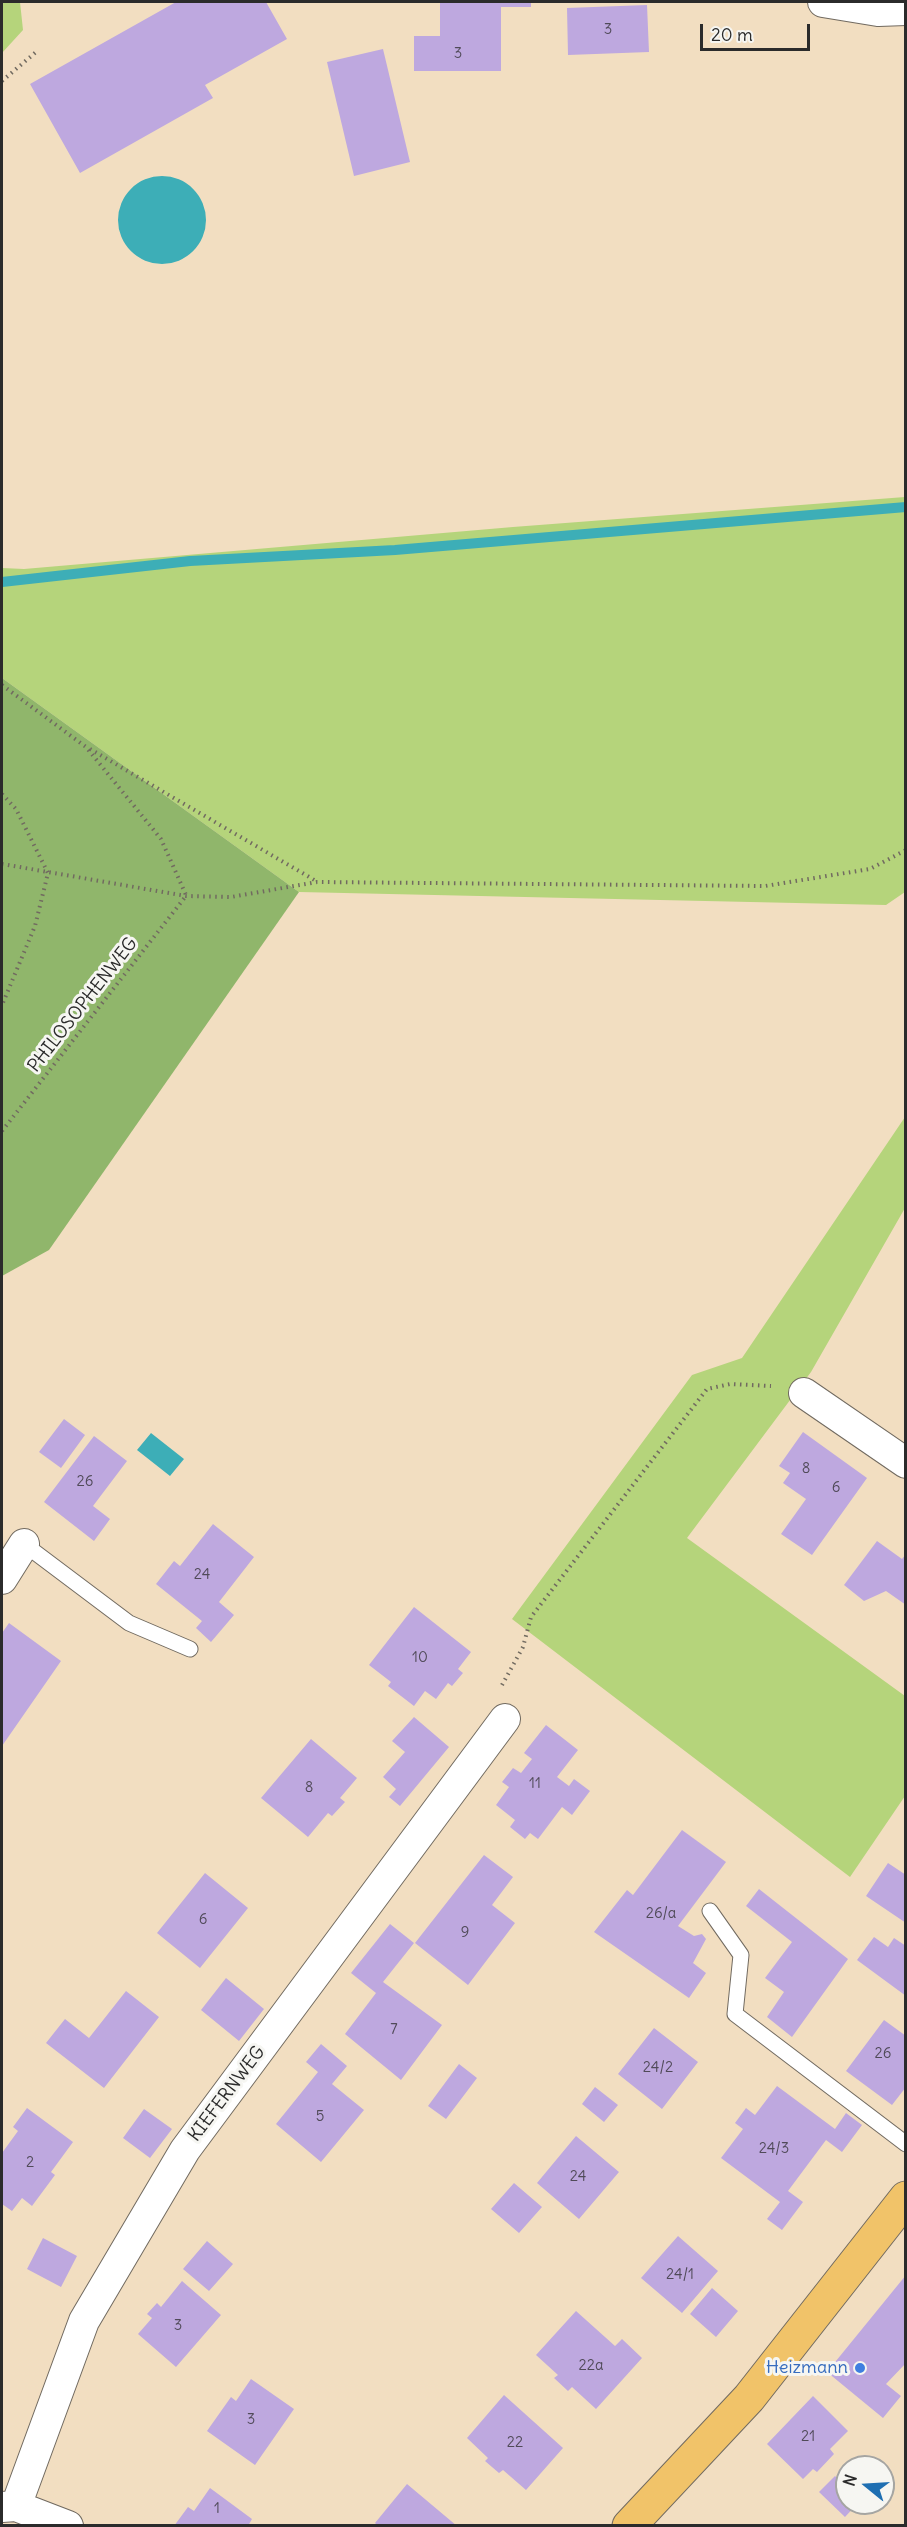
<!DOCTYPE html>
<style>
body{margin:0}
#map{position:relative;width:907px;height:2527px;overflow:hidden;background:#f2dec1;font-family:Delius,sans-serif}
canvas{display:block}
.frame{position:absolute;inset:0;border:3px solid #2b2b2b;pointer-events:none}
.north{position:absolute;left:835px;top:2455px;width:60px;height:60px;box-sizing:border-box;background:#f6f6f2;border:2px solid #a5a5a2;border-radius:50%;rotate:288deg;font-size:16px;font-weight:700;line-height:24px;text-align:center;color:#2b2b2b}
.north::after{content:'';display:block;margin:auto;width:21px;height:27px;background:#1f6fb2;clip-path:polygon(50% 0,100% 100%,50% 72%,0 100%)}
.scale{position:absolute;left:700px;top:24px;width:110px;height:27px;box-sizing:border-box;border:3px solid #2b2b2b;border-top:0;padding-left:8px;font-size:18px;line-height:21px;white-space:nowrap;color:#2b2b2b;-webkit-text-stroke:4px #f6f6f2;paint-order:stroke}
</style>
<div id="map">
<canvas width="907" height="2527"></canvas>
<div class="frame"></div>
<div class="north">N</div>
<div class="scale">20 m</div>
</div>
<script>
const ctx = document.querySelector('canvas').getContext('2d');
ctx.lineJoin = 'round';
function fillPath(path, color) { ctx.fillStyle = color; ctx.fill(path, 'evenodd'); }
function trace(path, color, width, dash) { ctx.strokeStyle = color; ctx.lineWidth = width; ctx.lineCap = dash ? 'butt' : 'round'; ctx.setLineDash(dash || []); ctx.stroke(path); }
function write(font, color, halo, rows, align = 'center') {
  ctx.font = font + ' Delius,sans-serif'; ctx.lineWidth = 6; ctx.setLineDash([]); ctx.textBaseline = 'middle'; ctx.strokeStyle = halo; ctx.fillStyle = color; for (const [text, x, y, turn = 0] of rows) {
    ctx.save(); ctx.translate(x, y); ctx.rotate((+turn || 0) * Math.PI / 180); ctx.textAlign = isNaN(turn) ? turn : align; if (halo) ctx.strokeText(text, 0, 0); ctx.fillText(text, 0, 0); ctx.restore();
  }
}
fillPath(new Path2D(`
 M2 2H20L23 30 2 53Z
 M905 497V892L886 905 299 892 2 678V568L24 569 513 527Z
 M905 1117V1208L811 1372 687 1538 905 1696V1796L850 1877 512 1619 692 1375 742 1358Z`), '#b5d47b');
fillPath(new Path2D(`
 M2 678 299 892 49 1250 2 1276Z`), '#90b66b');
fillPath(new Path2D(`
 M118 220a44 44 0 1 1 88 0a44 44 0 1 1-88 0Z
 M151 1433 184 1459 170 1476 137 1450Z`), '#3daeb7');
trace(new Path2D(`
 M2 582 190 561 395 550 906 507`), '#3daeb7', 10);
fillPath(new Path2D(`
 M176 2H266L287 39 205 85 213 98 80 173 30 84Z
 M440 2H531V7H501V71H414V36H440Z
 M647 5 649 52 568 55 567 8Z
 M383 49 410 162 354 176 327 62Z
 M64 1419 85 1435 61 1468 39 1452Z
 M803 1432 867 1478 812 1555 781 1534 806 1499 783 1483 790 1473 779 1466Z
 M94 1436 127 1461 93 1506 110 1519 94 1541 44 1502Z
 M213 1524 254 1557 219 1602 234 1615 211 1642 196 1628 202 1621 156 1584 174 1561 180 1566Z
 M877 1541 902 1559 906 1554V1605L886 1591 864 1601 844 1585Z
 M414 1607 471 1652 458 1669 463 1673 452 1686 448 1683 436 1699 425 1691 414 1706 388 1686 391 1682 369 1665Z
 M9 1623 61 1661 2 1746V1633Z
 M414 1717 449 1747 400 1806 389 1797 396 1789 383 1777 405 1752 392 1741Z
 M546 1725 578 1750 557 1777 569 1786 574 1779 590 1791 572 1815 562 1807 538 1839 530 1833 525 1839 510 1827 515 1820 496 1805 509 1787 502 1782 513 1768 521 1773 532 1759 524 1753Z
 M311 1739 357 1778 340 1798 345 1802 332 1816 328 1813 308 1837 261 1798Z
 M682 1830 726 1862 678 1926 694 1936 702 1934 706 1939 693 1963 706 1973 689 1998 594 1932 627 1890 633 1895Z
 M484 1855 513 1877 492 1905 515 1923 468 1985 415 1943Z
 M888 1863 906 1875V1923L866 1896Z
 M205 1873 248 1908 200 1968 157 1933Z
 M759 1889 848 1959 792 2037 767 2017 784 1992 765 1978 792 1942 746 1906Z
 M390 1924 414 1943 383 1982 442 2025 401 2080 345 2034 376 1993 351 1973Z
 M874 1937 888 1947 894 1938 906 1946V1996L857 1960Z
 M226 1978 264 2009 239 2041 201 2010Z
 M126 1991 159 2017 104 2088 46 2043 65 2019 89 2038Z
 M884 2020 906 2036V2087L892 2105 846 2071Z
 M654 2028 698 2062 662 2109 618 2074Z
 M321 2044 347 2066 332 2084 364 2110 321 2162 276 2124 318 2072 306 2062Z
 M459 2064 477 2078 446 2119 428 2106Z
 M777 2086 835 2129 846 2113 862 2125 842 2152 826 2140 788 2191 803 2202 782 2230 767 2219 780 2202 721 2158 743 2129 735 2123 746 2108 755 2115Z
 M595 2087 618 2105 604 2122 582 2104Z
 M27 2108 73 2142 51 2172 55 2175 32 2206 22 2198 12 2211 2 2204V2153L18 2131 13 2127Z
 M144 2109 172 2129 150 2158 123 2138Z
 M576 2136 619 2172 579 2219 537 2183Z
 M514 2183 542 2207 519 2233 491 2209Z
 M678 2236 718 2271 682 2313 641 2278Z
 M43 2238 77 2256 61 2287 27 2269Z
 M207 2241 233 2264 209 2291 183 2269Z
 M906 2275V2363L886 2384 901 2396 883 2418 827 2372Z
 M182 2281 221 2315 176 2367 138 2334 152 2318 147 2314 157 2303 161 2307Z
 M712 2288 738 2311 716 2337 690 2314Z
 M576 2311 615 2346 622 2339 642 2358 596 2409 572 2387 568 2391 554 2378 558 2375 536 2355Z
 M251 2379 294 2409 255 2465 207 2431 231 2397 236 2401Z
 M504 2395 563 2448 526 2490 503 2470 499 2473 485 2461 488 2458 467 2438Z
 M813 2396 848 2431 830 2449 834 2454 817 2472 813 2469 803 2479 767 2444Z
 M835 2476 847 2488V2503H858L845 2517 819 2492Z
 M407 2484 457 2526H378L375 2523Z
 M210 2488 252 2519 248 2526H174L188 2507 194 2511Z`), '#bea8df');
const lane = new Path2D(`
 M24 1544 129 1623 190 1649
 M710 1911 741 1955 735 2014 906 2144`);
const street = new Path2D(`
 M823 2 878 11 906 10
 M804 1393 906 1463
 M2 1579 24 1544
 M16 2506 84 2321 185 2150 505 1719
 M2 2507 16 2506 68 2526`);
const primary = new Path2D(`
 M629 2526 749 2398 906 2198`);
trace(lane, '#716a60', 17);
trace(street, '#716a60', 32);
trace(primary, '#716a60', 35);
trace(new Path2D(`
 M2 81 36 52
 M2 685 86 747 161 839 186 895
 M90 749 316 881
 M2 794 16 809 48 873 35 926 2 1005
 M2 864 186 896 231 897 317 882 765 886 870 869 906 850
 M2 1131 186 896
 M502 1685 523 1647 531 1617 707 1389 730 1384 771 1386`), '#716a60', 4, [1.5, 4.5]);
trace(lane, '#fff', 15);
trace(street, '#fff', 30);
trace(primary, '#f1c369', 33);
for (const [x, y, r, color] of [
 [860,2368,6,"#3f7fe0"]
]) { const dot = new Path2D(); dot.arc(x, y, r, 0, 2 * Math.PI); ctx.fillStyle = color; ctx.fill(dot); trace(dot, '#f6f6f2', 2); }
write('15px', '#504a58', null, [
 ["3",608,30],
 ["3",458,54],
 ["8",806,1469],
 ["26",85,1482],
 ["6",836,1488],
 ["24",202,1575],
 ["10",420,1658],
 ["11",535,1784],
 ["8",309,1788],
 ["26/a",661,1914],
 ["6",203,1920],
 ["9",465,1933],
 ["7",394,2030],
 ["26",883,2054],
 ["24/2",658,2068],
 ["5",320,2117],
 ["24/3",774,2149],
 ["2",30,2163],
 ["24",578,2177],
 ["24/1",680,2275],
 ["3",178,2326],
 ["22a",591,2366],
 ["3",251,2420],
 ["21",808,2437],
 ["22",515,2443],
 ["1",217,2509]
]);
write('18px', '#2b2b2b', '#f6f6f2', [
 ["PHILOSOPHENWEG",83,1005,-52],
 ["KIEFERNWEG",227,2094,-53]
]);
write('18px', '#366cbe', '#f6f6f2', [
 ["Heizmann",848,2368]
], 'right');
</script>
